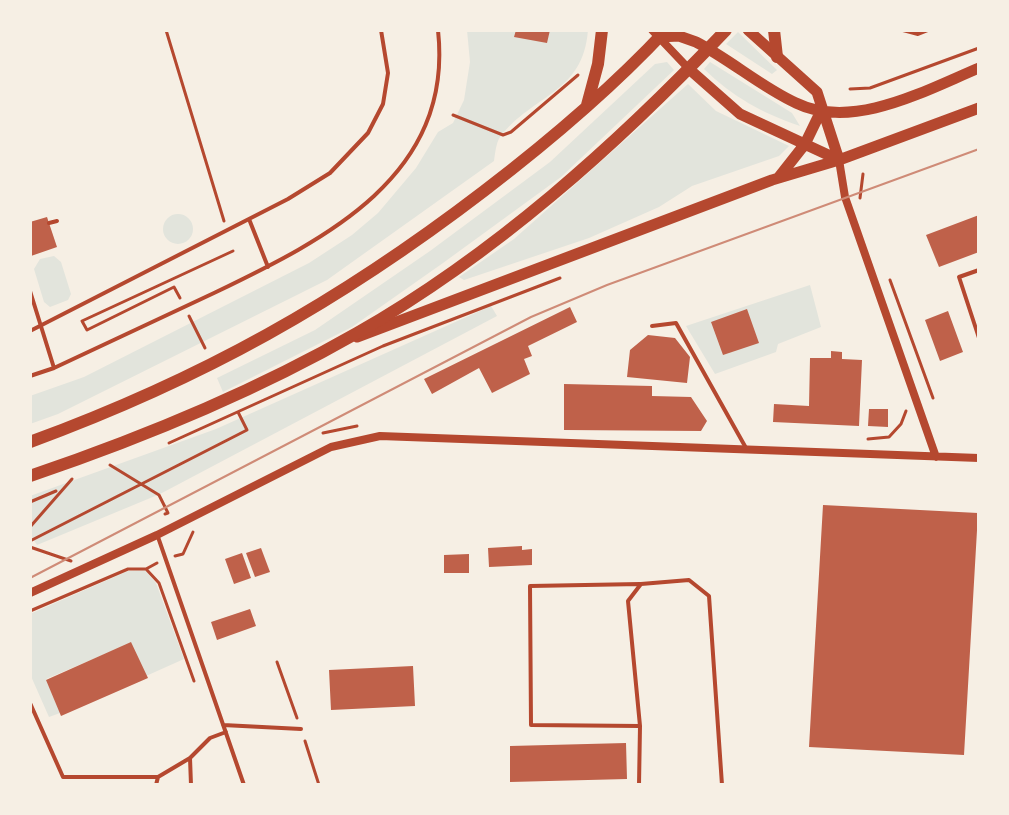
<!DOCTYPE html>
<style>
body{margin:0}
#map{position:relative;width:1009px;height:815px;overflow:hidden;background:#f6efe4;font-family:"Asap Condensed",sans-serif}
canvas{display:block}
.frame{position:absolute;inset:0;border:32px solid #f6efe4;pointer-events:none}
</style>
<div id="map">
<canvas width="1009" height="815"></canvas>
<div class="frame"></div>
</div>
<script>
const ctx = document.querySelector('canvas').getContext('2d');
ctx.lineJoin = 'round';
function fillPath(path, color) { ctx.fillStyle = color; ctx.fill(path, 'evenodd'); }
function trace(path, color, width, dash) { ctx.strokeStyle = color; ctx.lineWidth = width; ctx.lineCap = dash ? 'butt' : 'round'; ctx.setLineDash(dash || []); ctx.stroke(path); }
fillPath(new Path2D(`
 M467 30H588C583 94 533 94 500 137 496 143 495 154 494 161L327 280 58 414 30 424V396L84 377 309 263 352 235 378 213 416 168 438 132 453 123 464 100 470 62Z
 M738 32 777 70 772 74 726 44Z
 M667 62 674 70 561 177 443 263 352 327 223 392 217 378 315 330 430 251 550 162 655 64Z
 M710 62 792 113 800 126C762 113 733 97 704 69Z
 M688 84 716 111 789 146 779 156 692 186 659 207 589 238 464 280 459 277 514 239Z
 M163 229a15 15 0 1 1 30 0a15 15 0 1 1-30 0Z
 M54 256 61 262 71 294 68 300 50 307 44 302 34 269 40 259Z
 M810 285 821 327 778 344 776 352 715 374 686 326Z
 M491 306 497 316 160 494 37 545 30 534V496L216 429Z
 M145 570 156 583 184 659 146 676 131 643 46 679 60 713 49 717 30 674V614L128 571Z`), '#e2e4dc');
fillPath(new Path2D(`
 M516 30H550L547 43 514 37Z
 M979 215V252L939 267 926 235Z
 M47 217 57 247 31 256 30 222Z
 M570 307 577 322 528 346 532 356 524 359 530 374 492 393 479 368 432 394 424 379Z
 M747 309 759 343 723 355 711 322Z
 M948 311 963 352 940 361 925 320Z
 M648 335 675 338 690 357 687 383 627 377 630 350Z
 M831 351 842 352V359L862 360 859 426 773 422 774 404 809 406 810 358H831Z
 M564 384 652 386V396L691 397 707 421 701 431 564 430Z
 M869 409H888V427L868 426Z
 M823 505 978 513 964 755 809 747Z
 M522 546V550L532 549V565L489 567 488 548Z
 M261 548 270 572 255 577 246 553Z
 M242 553 251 578 234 584 225 559Z
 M469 554V573H444V555Z
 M250 609 256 626 217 640 211 622Z
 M131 642 148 678 61 716 46 680Z
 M413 666 415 706 331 710 329 670Z
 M626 743 627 779 510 782V746Z`), '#bf614a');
trace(new Path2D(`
 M166 30 224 221
 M850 89 870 88 979 48
 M453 115 503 135 511 132 578 75
 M860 198 863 174
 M890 280 933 398
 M180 298 174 287 87 330 82 321 233 251
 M189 316 205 348
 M323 433 357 426
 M868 439 889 437 901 424 906 411
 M169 443 383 346 560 278
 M110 465 159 495 168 513 165 514
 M30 502 56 491
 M30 527 72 479
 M30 541 247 430 238 412
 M30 547 71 561
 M175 556 183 554 193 532
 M146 569 157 563
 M30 611 128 569H146L159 583 194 681
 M277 662 297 718
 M305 741 319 785`), '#b5482f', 3);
trace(new Path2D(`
 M903 30 918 34 928 30
 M249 219 268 267
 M49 223 57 221
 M979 270 959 277 979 338
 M30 291 54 368
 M652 326 676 323 746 448
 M30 331 288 199 330 173 368 133 383 104 388 73 381 30
 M30 376 54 368C107 343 161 318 214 293 326 239 454 176 438 30
 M158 537 244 785
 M30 703 63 777H158
 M223 725 301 729
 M640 726 531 725 530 586 640 584
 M156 785 158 777 190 758
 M191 785 190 758 210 738 226 732
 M639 785 640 726 628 601 641 584 689 580 709 596 722 785`), '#b5482f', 4);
trace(new Path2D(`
 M652 30 689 69
 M839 160 845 197 936 457
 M30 593 157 535 331 447 380 436 979 458`), '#b5482f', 8);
trace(new Path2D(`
 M748 30 817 92 839 160
 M659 37 679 36 696 42C731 60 761 87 796 103 853 131 926 90 979 68
 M689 69 740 114 839 160
 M779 177 805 144 821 111
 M357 337 772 180 839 160 979 108`), '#b5482f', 11);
trace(new Path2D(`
 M774 30 777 57
 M587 105 598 64 602 30
 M30 442C202 379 339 302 484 191 548 142 611 89 666 30
 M30 476C142 438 254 392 357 333 495 254 617 145 726 30`), '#b5482f', 12);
trace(new Path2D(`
 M30 578 531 317 607 285 979 149`), '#cf8b77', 2);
</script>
